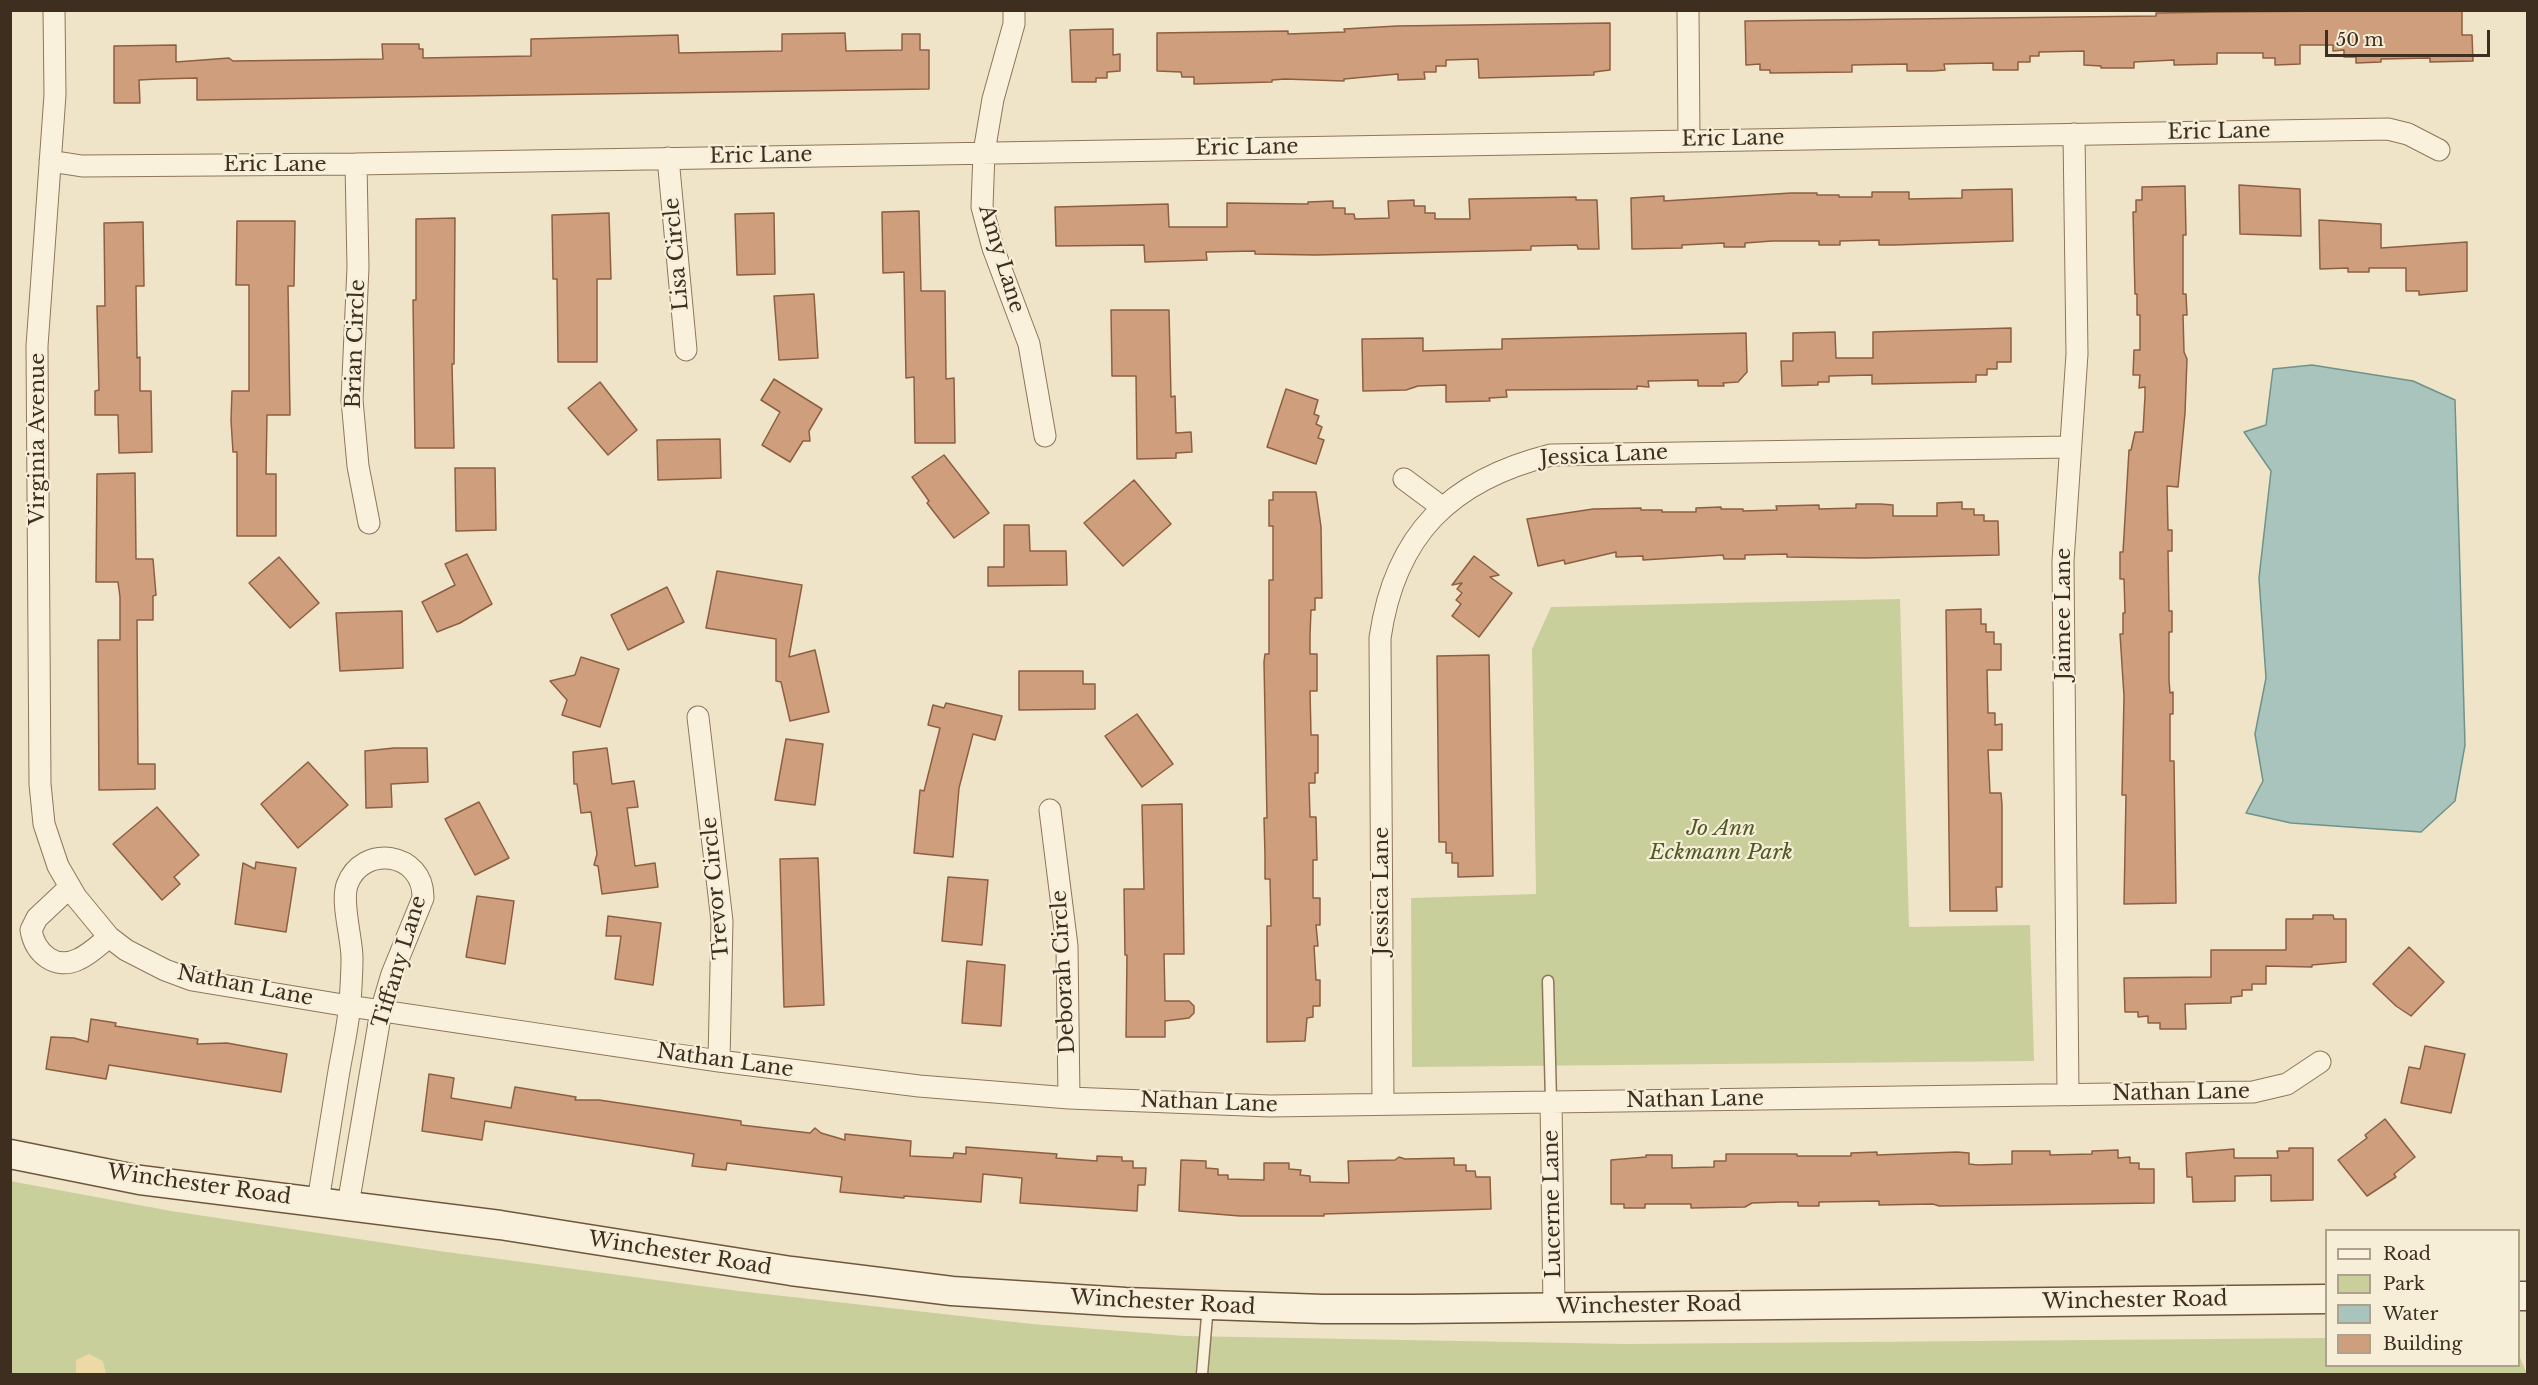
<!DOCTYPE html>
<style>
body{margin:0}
#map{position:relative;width:2538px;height:1385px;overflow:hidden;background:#f0e4c8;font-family:"Libre Baskerville",serif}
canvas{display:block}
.frame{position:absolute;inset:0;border:12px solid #3d2e20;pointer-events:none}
.legend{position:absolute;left:2325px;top:1229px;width:195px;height:138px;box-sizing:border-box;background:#f7eed8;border:2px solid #ada18e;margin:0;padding:8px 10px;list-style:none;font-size:18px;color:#3d2e20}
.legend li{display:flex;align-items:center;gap:12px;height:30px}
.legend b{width:30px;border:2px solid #ada18e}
.scale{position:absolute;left:2325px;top:30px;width:165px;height:27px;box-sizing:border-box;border:3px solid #3d2e20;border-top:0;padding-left:8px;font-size:18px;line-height:21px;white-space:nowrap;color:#3d2e20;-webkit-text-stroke:4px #f7eed8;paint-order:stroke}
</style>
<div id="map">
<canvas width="2538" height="1385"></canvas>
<div class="frame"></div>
<ul class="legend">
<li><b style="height:8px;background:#faf1dc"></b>Road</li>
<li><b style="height:16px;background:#c9cf9b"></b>Park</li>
<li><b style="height:16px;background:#a9c4bc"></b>Water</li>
<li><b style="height:16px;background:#cf9f7d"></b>Building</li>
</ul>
<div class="scale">50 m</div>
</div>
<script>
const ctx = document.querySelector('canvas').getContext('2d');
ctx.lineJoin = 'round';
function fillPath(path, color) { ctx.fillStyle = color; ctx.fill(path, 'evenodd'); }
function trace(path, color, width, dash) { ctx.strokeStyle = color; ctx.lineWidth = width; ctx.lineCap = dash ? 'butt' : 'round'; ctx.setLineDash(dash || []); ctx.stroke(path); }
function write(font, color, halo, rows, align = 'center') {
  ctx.font = font + ' "Libre Baskerville",serif'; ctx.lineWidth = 4.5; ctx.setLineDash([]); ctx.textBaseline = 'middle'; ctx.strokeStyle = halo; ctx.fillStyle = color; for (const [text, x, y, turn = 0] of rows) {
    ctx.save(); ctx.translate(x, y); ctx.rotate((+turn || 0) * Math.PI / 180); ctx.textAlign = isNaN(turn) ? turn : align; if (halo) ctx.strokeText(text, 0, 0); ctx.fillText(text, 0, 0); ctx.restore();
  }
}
fillPath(new Path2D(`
 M1900 599 1909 927 2030 925 2034 1061 1412 1067 1411 898 1536 894 1532 649 1551 607Z
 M10 1181 171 1211 432 1250 739 1291 1032 1324 1185 1336 1626 1344 2326 1338V1366H2518L2519 1355 2527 1374H11Z`), '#c9cf9b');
fillPath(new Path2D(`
 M89 1354 103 1361 106 1374H76V1360Z`), '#ecd9a5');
const water = new Path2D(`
 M2312 365 2413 381 2455 400 2465 745 2455 801 2421 832 2291 823 2246 813 2263 781 2255 734 2266 678 2259 578 2271 471 2244 432 2266 425 2273 369Z`);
fillPath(water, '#a9c4bc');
trace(water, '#6f938a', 1.5);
const building = new Path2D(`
 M2462 10V35H2472L2473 61 2430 62V58L2381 59V62L2356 63V57H2344V50L2333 51V45H2300V64L2275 65V58H2263V53H2217V64L2174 65V60L2134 62V68H2101V66L2084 65V51L2039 52V56H2030V62H2018V70H1993V63L1944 64 1945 70 1933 71H1907V64L1852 65V72L1770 73V70H1760V64L1746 65 1745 21 2156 16V13L2216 12Z
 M1610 23V70L1594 72V75L1479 78 1478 59 1446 60V66H1436V72H1424L1425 79 1398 80V74L1344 79V81L1285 79 1272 80V82L1194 84V77H1182L1181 72 1157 71V33L1288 31V34L1345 32 1344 29 1397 26Z
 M1113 29V55L1120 54V71L1107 72V78H1096V82H1072L1070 30Z
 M845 33 846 51 902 50V34H920V50H929V89L197 100V78L158 79 139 80 140 103H114V46L176 45V62L229 58 233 61 383 59 382 44H419V49H423V58L531 56V39L678 35 679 53 782 51V34Z
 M2239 185 2300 189 2301 236 2240 234Z
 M2185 186 2186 235H2183V294H2186L2187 315H2183L2184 352 2187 359 2185 413 2178 487 2167 486 2168 530H2172V551H2168L2169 611H2172V632H2169V680L2170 693 2173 692V714H2170V761H2174L2176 903 2124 904 2126 795H2122L2124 696 2120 634H2123V613H2125L2124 579H2120V552H2123L2129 450H2131L2135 432H2143L2145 396V387L2139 388 2140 375H2133L2134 350H2140V315H2137V294H2135L2133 212H2136V200H2142V187Z
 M2012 189 2013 241 1894 245H1879V240L1840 241V245H1819V241H1772L1745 243V247H1724V243L1682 245V248L1632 249 1631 198 1664 196V201L1791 193H1817V195H1839V197H1872V192H1909V199L1962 198V190Z
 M1576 197V200H1597L1599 249H1578L1577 245 1531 246V250L1315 255 1255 254V251L1206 252 1207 260 1145 262 1144 245 1056 246 1055 207 1168 204 1169 227H1227V203L1308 204V202L1333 201V208H1345V214H1354L1355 219 1389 218 1388 201 1414 200V206H1425V213H1435V219H1470L1469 199Z
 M919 211 921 291H945L946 379 954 378 955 443H915L914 377 906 378 904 272 883 273 882 212Z
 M609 213 611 279H597V362H558L557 279H553L552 215Z
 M774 213 775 274 737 275 735 214Z
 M455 218 454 364H452L454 448H415L413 300H416V219Z
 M2319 220 2381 224V248L2467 242V291L2419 295V291H2406V268H2369V272H2348V268L2320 269Z
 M237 221H295L294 286H288L290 415H267L266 474H276V536H237V452H233L231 420 232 391H249V285H236Z
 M143 222 144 286H136L137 358 140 357V391H151L152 452 119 453 118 415H95V391L99 390 97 306H105L104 223Z
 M814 294 818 358 779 360 774 296Z
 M1111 310H1169L1171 397 1175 396 1176 433 1191 432 1192 452 1176 453V458L1137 459 1136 376H1112Z
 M2011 328V362H1997V369H1987V375H1976V382L1872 384V375L1829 376V382H1818V385L1782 386 1781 361H1793V333L1835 332 1836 358H1873V332Z
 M1746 333 1747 372 1738 382 1723 383 1724 386H1698V380L1648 381 1649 387 1637 386V389L1506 390 1507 397 1489 398 1490 401 1446 402V385L1418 386 1406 390 1363 391 1362 339 1423 338V351L1502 349V339Z
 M774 379 822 409 809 431 810 441H803L790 462 762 445 780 412 761 400Z
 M600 382 637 430 608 455 568 408Z
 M1286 389 1318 400 1314 414 1319 416 1316 424 1322 427 1318 438 1324 440 1316 464 1267 447Z
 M720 439 721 478 658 480 657 440Z
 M944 455 989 513 954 538 927 503 929 501 912 477Z
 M455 468H495L496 530 456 531Z
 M135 473 136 559H153L156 595 153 596V620H137L138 764H155V789L99 790 98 640H120V597L118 582H96L97 474Z
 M1134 480 1171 524 1123 566 1084 523Z
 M1273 492H1316L1321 527 1322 598H1315V610H1311L1310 635V654H1317V691H1310L1311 735H1318V773H1315V783H1309L1310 817H1316L1317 860H1313V898H1320V925H1316L1318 946H1314L1316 980H1320V1006H1313V1017L1307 1018 1305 1041 1267 1042V926H1271L1270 879H1265V855L1264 818H1267L1264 662 1265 654H1269V580H1273V526H1269V500H1273Z
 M1962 502V509H1974V515H1984V521H1998L1999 555 1864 558 1787 557V554L1745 555V559H1724L1723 555 1643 560V556L1616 557V552L1565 564 1564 560 1538 566 1527 519 1593 509 1641 508V510H1662V512H1696V508L1721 507V509H1743V511L1777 510 1776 506 1819 505V509L1856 508V504H1881L1893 505V516H1937V503Z
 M1004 525H1029L1030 551H1066L1067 585 988 586V567H1004Z
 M467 554 492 604 460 623 437 632 422 602 455 585 445 564Z
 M1474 556 1499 575 1490 577 1512 593 1479 637 1452 616 1461 604 1456 600 1462 593 1457 589 1462 583 1452 585Z
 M279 557 319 603 290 628 249 583Z
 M717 571 802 585 789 657 815 650 829 712 790 721 781 682 776 681V639L706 628Z
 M667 587 684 622 628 650 611 615Z
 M1981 609V624H1986V632H1994V644H2001V670H1987L1988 713H1995V725L2002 724V750H1988L1990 793H2001L2002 805V887H1996L1997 911H1950L1946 610Z
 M402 611 403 668 340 671 336 613Z
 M1489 655 1493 876 1458 877V863H1452V853H1446V842H1439L1437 656Z
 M581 657 619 669 600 727 562 715 567 700 550 681 575 675Z
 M1019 671H1083V684H1095V709L1019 710Z
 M946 703 1002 716 995 740 973 734 959 788 953 857 914 853 920 790 924 791 940 728 928 725 933 705 944 708Z
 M1137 714 1173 764 1142 787 1105 736Z
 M786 739 823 744 815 805 775 800Z
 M394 748H427L428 782 391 784 392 807 366 808 365 751Z
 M607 748 612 784 634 781 638 807 627 808 635 866 655 863 658 887 602 894 598 866 594 865 597 854 591 812 581 813 577 784H574L573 752Z
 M308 762 348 805 298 848 261 804Z
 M479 802 509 858 475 875 445 819Z
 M1182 804 1184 954H1164L1165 1001H1189L1194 1006V1013L1189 1018 1165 1021V1037H1126L1127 955H1125L1124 889H1144L1142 805Z
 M157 807 199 855 174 877 180 884 162 900 113 844Z
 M818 858 824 1005 784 1007 780 859Z
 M256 862 296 868 286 932 235 924 243 863 255 869Z
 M948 877 988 880 982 945 942 941Z
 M477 896 514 901 505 964 466 957Z
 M2313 915H2333L2334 919H2346V962L2312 965V967L2266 966V984H2252V990H2242V996L2231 997V1003L2185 1004 2186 1029H2160V1023H2148V1016L2138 1017V1012H2125L2124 978 2211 977V950H2286V919H2313Z
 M608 916 661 923 653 985 615 979 621 936H606Z
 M2409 947 2444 982 2411 1016 2396 1006 2373 984Z
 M967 961 1005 965 1001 1026 962 1023Z
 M91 1019 116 1023 115 1026 198 1039 197 1044 227 1043 287 1054 281 1092 109 1065 106 1079 46 1069 51 1037 74 1038 88 1042Z
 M2425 1046 2465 1054 2451 1113 2401 1103 2409 1067 2420 1069Z
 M429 1074 454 1078 451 1098 511 1108 515 1087 576 1097 575 1100H599L741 1121V1125L810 1133 815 1128 821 1133 845 1140V1134L911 1141 910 1156 953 1158 954 1153 966 1154V1147L1057 1154 1056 1158 1097 1161V1156L1122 1157V1161H1133V1168H1146L1145 1185H1138L1137 1211 1020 1203 1022 1178 983 1174 981 1202 904 1196V1198L840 1192 842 1177 727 1163 726 1170 692 1166 694 1154 485 1121 482 1140 422 1131Z
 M2385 1119 2415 1157 2394 1174 2396 1177 2367 1196 2338 1160 2367 1138 2365 1135Z
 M2289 1148H2313V1200L2271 1201V1175L2235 1176V1201L2193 1202 2192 1177H2187L2186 1153 2234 1149V1158H2278L2277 1151H2289Z
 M2118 1150V1158L2130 1157V1163H2139V1169H2154V1203L1939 1206 1933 1204 1879 1205V1201L1819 1202V1206H1798V1202H1782L1752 1203 1745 1207 1691 1208V1204H1645V1208H1624V1204H1611V1160L1646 1157V1155H1672V1168L1714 1167V1161H1726V1154H1797V1156H1851V1153L1877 1152V1155L1957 1152 1969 1153V1164L1978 1165 2012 1164V1151H2050V1155L2092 1154V1151Z
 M1399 1157 1405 1159 1454 1158V1165H1466V1171H1475L1476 1177H1490L1491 1209 1324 1214V1216H1240L1179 1211 1181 1160 1206 1161V1168L1218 1169V1175H1228V1179L1264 1180V1163H1289V1169L1301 1170 1300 1175 1310 1176V1182L1349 1183 1348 1161 1395 1160Z`);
fillPath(building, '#cf9f7d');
trace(building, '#8d5f41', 1.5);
const service = new Path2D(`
 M1548 981 1551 1101
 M1202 1374 1208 1305`);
const minor = new Path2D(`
 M54 10 55 95 37 346 40 784 44 824 58 866 76 897 109 937 126 950 165 970 192 980 349 1006 719 1061 919 1086 1069 1098 1270 1106 2253 1092 2287 1084 2320 1062
 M1014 10V24L993 99 984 152 982 207 993 248 1029 344 1045 436
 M1688 10 1689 140
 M668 158 686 350
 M50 161 82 166 356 164 2388 129 2408 134 2439 150
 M356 164 358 267 352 400 358 466 369 523
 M1404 479 1443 508
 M698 717 722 921 719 1061
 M1050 810 1067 946 1069 1098
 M70 887 37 918 31 930C35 953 55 971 79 959 90 954 100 944 109 937
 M2068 1095 2063 561 2077 354 2074 134
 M1551 1101 1554 1307
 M1383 1104 1380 638C1395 534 1451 480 1551 455L2070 447
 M318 1201C325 1158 332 1114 339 1071 343 1048 348 1026 350 1003 351 988 352 973 352 958 352 938 341 903 347 885 362 843 424 852 423 898L392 974 381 1011 348 1205`);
const secondary = new Path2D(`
 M10 1154 140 1180 500 1225 791 1271 952 1291 1125 1302 1323 1309H1413L2326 1299
 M2518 1296H2528`);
trace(service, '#8d765c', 13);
trace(minor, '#8d765c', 23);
trace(secondary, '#6f573f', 31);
trace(service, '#faf1dc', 10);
trace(minor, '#faf1dc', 21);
trace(secondary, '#faf1dc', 28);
write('21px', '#3d2e20', '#f7eed8', [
 ["Eric Lane",2219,132,-1],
 ["Eric Lane",1733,139,-1],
 ["Eric Lane",1247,148,-1],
 ["Eric Lane",761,156,-1],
 ["Eric Lane",275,165],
 ["Lisa Circle",677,254,-95],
 ["Amy Lane",1001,259,73],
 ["Brian Circle",356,344,-88],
 ["Virginia Avenue",38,439,-90],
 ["Jessica Lane",1604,456,-3],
 ["Jaimee Lane",2064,614,-90],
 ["Trevor Circle",716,888,-95],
 ["Jessica Lane",1382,891,-90],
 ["Tiffany Lane",400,962,-73],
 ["Deborah Circle",1064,972,-93],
 ["Nathan Lane",245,986,11],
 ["Nathan Lane",725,1061,8],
 ["Nathan Lane",2181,1093,-1],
 ["Nathan Lane",1695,1100,-1],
 ["Nathan Lane",1209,1103,2],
 ["Winchester Road",199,1185,8],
 ["Lucerne Lane",1553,1204,-91],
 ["Winchester Road",680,1254,9],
 ["Winchester Road",2135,1301,-1],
 ["Winchester Road",1163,1303,3],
 ["Winchester Road",1649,1306,-1]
]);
write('italic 21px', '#4d5a26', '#f7eed8', [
 ["Jo Ann",1721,829],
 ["Eckmann Park",1721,853]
]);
</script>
